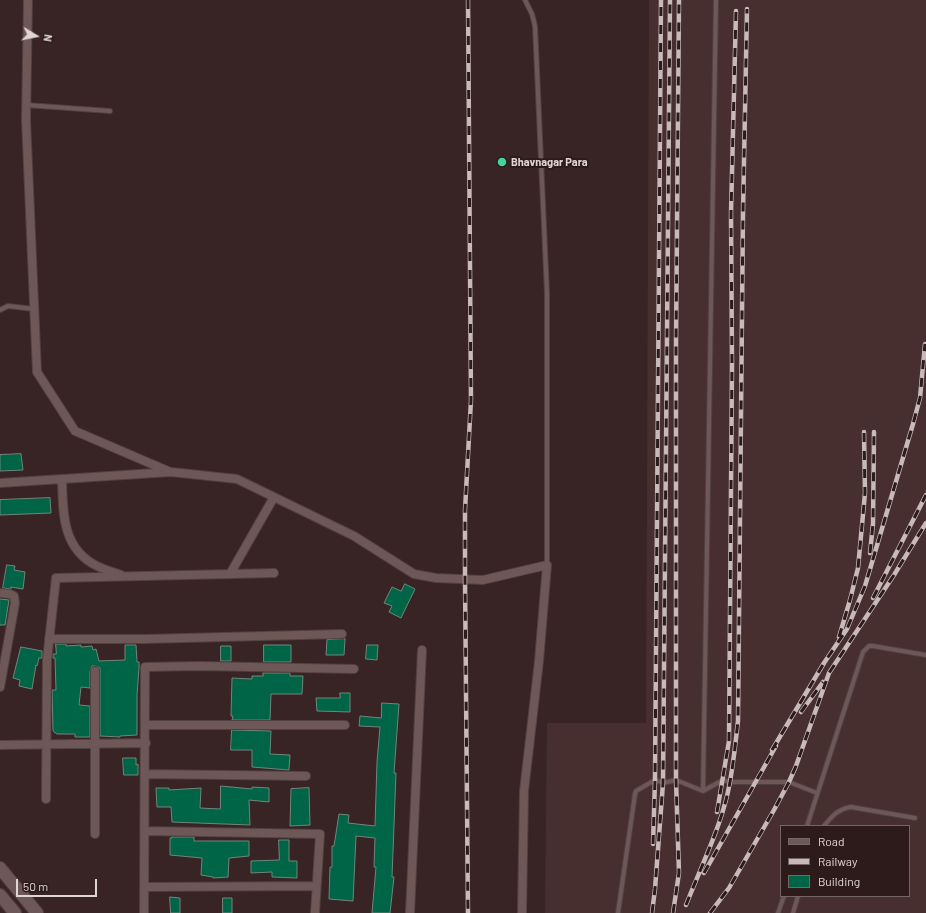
<!DOCTYPE html>
<style>
body{margin:0}
#map{position:relative;width:926px;height:913px;overflow:hidden;background:#382424;font-family:Barlow,sans-serif}
canvas{display:block}
.legend{position:absolute;left:780px;top:825px;width:130px;height:72px;box-sizing:border-box;background:#2d1b1b;border:1px solid #756565;margin:0;padding:5px 7px;list-style:none;font-size:12px;color:#e1d4d4}
.legend li{display:flex;align-items:center;gap:8px;height:20px}
.legend b{width:20px;border:1px solid #756565}
.north{position:absolute;left:16px;top:16px;width:40px;height:40px;-webkit-text-stroke:3px #2d1b1b;paint-order:stroke;rotate:100deg;font-size:11px;font-weight:700;line-height:16px;text-align:center;color:#e1d4d4}
.north::after{content:'';display:block;margin:auto;width:14px;height:18px;background:#e1d4d4;clip-path:polygon(50% 0,100% 100%,50% 72%,0 100%)}
.scale{position:absolute;left:16px;top:879px;width:81px;height:18px;box-sizing:border-box;border:2px solid #e1d4d4;border-top:0;padding-left:5px;font-size:12px;line-height:14px;white-space:nowrap;color:#e1d4d4;-webkit-text-stroke:3px #2d1b1b;paint-order:stroke}
</style>
<div id="map">
<canvas width="926" height="913"></canvas>
<ul class="legend">
<li><b style="height:5px;background:#6e5757"></b>Road</li>
<li><b style="height:5px;background:#c8baba"></b>Railway</li>
<li><b style="height:11px;background:#006447"></b>Building</li>
</ul>
<div class="north">N</div>
<div class="scale">50 m</div>
</div>
<script>
const ctx = document.querySelector('canvas').getContext('2d');
ctx.lineJoin = 'round';
function fillPath(path, color) { ctx.fillStyle = color; ctx.fill(path, 'evenodd'); }
function trace(path, color, width, dash) { ctx.strokeStyle = color; ctx.lineWidth = width; ctx.lineCap = dash ? 'butt' : 'round'; ctx.setLineDash(dash || []); ctx.stroke(path); }
function write(font, color, halo, rows, align = 'center') {
  ctx.font = font + ' Barlow,sans-serif'; ctx.lineWidth = 4; ctx.setLineDash([]); ctx.textBaseline = 'middle'; ctx.strokeStyle = halo; ctx.fillStyle = color; for (const [text, x, y, turn = 0] of rows) {
    ctx.save(); ctx.translate(x, y); ctx.rotate((+turn || 0) * Math.PI / 180); ctx.textAlign = isNaN(turn) ? turn : align; if (halo) ctx.strokeText(text, 0, 0); ctx.fillText(text, 0, 0); ctx.restore();
  }
}
fillPath(new Path2D(`
 M649 0H926V913H545L547 723H646ZM781 826H909V896H781Z`), '#482f2f');
const building = new Path2D(`
 M21 454 23 470 0 471V455Z
 M50 498 51 513 0 515V500Z
 M7 565 15 566 14 570 25 572 23 589 11 587V589L3 588Z
 M405 584 415 589 401 618 389 612 392 606 384 603 392 587 401 591Z
 M0 599 9 600 5 625H0Z
 M345 639 344 655H326L327 640Z
 M56 644H66V646L81 645V647L92 646 93 650 96 649 99 661 125 660V645H136L137 662H139V668L137 695V735L120 736V737L100 736V668L95 666H92L90 671V688L81 687 79 705 90 706V737H75V734H57L54 732 53 730 52 690H56L55 658H53V654H56Z
 M264 645H291V662H264Z
 M367 645H378L377 660 366 659Z
 M221 646H231V661H221Z
 M21 647 42 651V658H39L37 666 36 665 32 689 19 686 20 680 13 678 20 650Z
 M263 673H290V676H303L302 694H271L270 720H232L233 716H231L232 678 252 679V676H263Z
 M340 693H350V712L317 711 316 698H340Z
 M382 703 399 704 394 773H396L392 877H394L390 913H372L376 867H374L375 838 356 836 353 901 329 899 330 867H332V846H334L339 814 349 815 348 823 375 826 377 762 380 727 359 726 360 716 381 718Z
 M232 730 271 731 270 754 290 755 289 770 252 767V750H231Z
 M123 758H136V765L138 764V775H124Z
 M221 786 252 789V787L269 788V802L249 800 250 825 172 822 171 807H157L156 788H169V790L201 788 200 808 220 809Z
 M309 788 310 825 290 826 291 789Z
 M172 837H194V841H249V856L229 858 228 877 213 878V877L201 875 202 858 170 855V838H172Z
 M279 840H289V861H297V878L272 877V872L251 873V861L279 860Z
 M170 897 180 898V913H171Z
 M223 898H232V913H223Z`);
fillPath(building, '#006447');
trace(building, '#70867c', 1);
const lane = new Path2D(`
 M525 0 532 14 535 26 547 293V565
 M26 105 110 111
 M0 310 8 306 34 309
 M703 791 716 0
 M807 826 863 652 869 646H873L926 655
 M824 826C832 816 838 809 851 807L915 818
 M618 913 635 794 636 791 655 780 663 783 676 780 703 791 723 780 730 782H789L817 793
 M778 913 784 896
 M793 913 798 896`);
const street = new Path2D(`
 M28 0 26 120 37 372 75 431 168 471
 M62 479C63 513 62 549 97 566 105 570 113 572 121 575
 M0 483 171 472 237 479 354 536 414 574 436 578 483 580 547 565 539 661 524 791 522 913
 M230 574 274 497
 M0 593 10 594 14 596 15 603 0 687
 M49 639H145L342 634
 M95 671V834
 M146 725H345
 M0 745 146 743
 M145 774 306 776
 M46 799 47 660 56 578 274 573
 M145 831 320 834 315 913
 M144 887 316 886
 M144 913 145 667 200 666 354 669
 M410 913 422 650`);
const secondary = new Path2D(`
 M0 868 37 913
 M0 895 15 913`);
trace(lane, '#514141', 6);
trace(street, '#514141', 10);
trace(secondary, '#514141', 14);
trace(lane, '#6e5757', 4);
trace(street, '#6e5757', 8);
trace(secondary, '#6e5757', 12);
const rail = new Path2D(`
 M468 0 471 400 465 510V579L468 913
 M870 553 873 524 874 432
 M873 598 926 495
 M839 637 850 600 858 568 865 493 864 432
 M801 712 823 682
 M772 750 824 663 847 629 865 586 913 424 920 398 925 344
 M717 812 729 741 732 364 731 213 736 11
 M653 844 655 780 661 0
 M704 873 776 746
 M686 905C700 869 718 833 727 796 733 771 735 746 738 721L743 212 747 9
 M652 913 655 889 663 783 670 0
 M673 913 679 873 676 780V343L679 0
 M710 913 729 888 774 810 789 782 796 766 829 673 894 575 926 523`);
trace(rail, '#c8baba', 4.5);
trace(rail, '#2d1b1b', 3, [9]);
for (const [x, y, r, color] of [
 [502,162,5,"#41d4a1"]
]) { const dot = new Path2D(); dot.arc(x, y, r, 0, 2 * Math.PI); ctx.fillStyle = color; ctx.fill(dot); trace(dot, '#2d1b1b', 1.5); }
write('bold 11px', '#e1d4d4', '#2d1b1b', [
 ["Bhavnagar Para",511,162]
], 'left');
</script>
